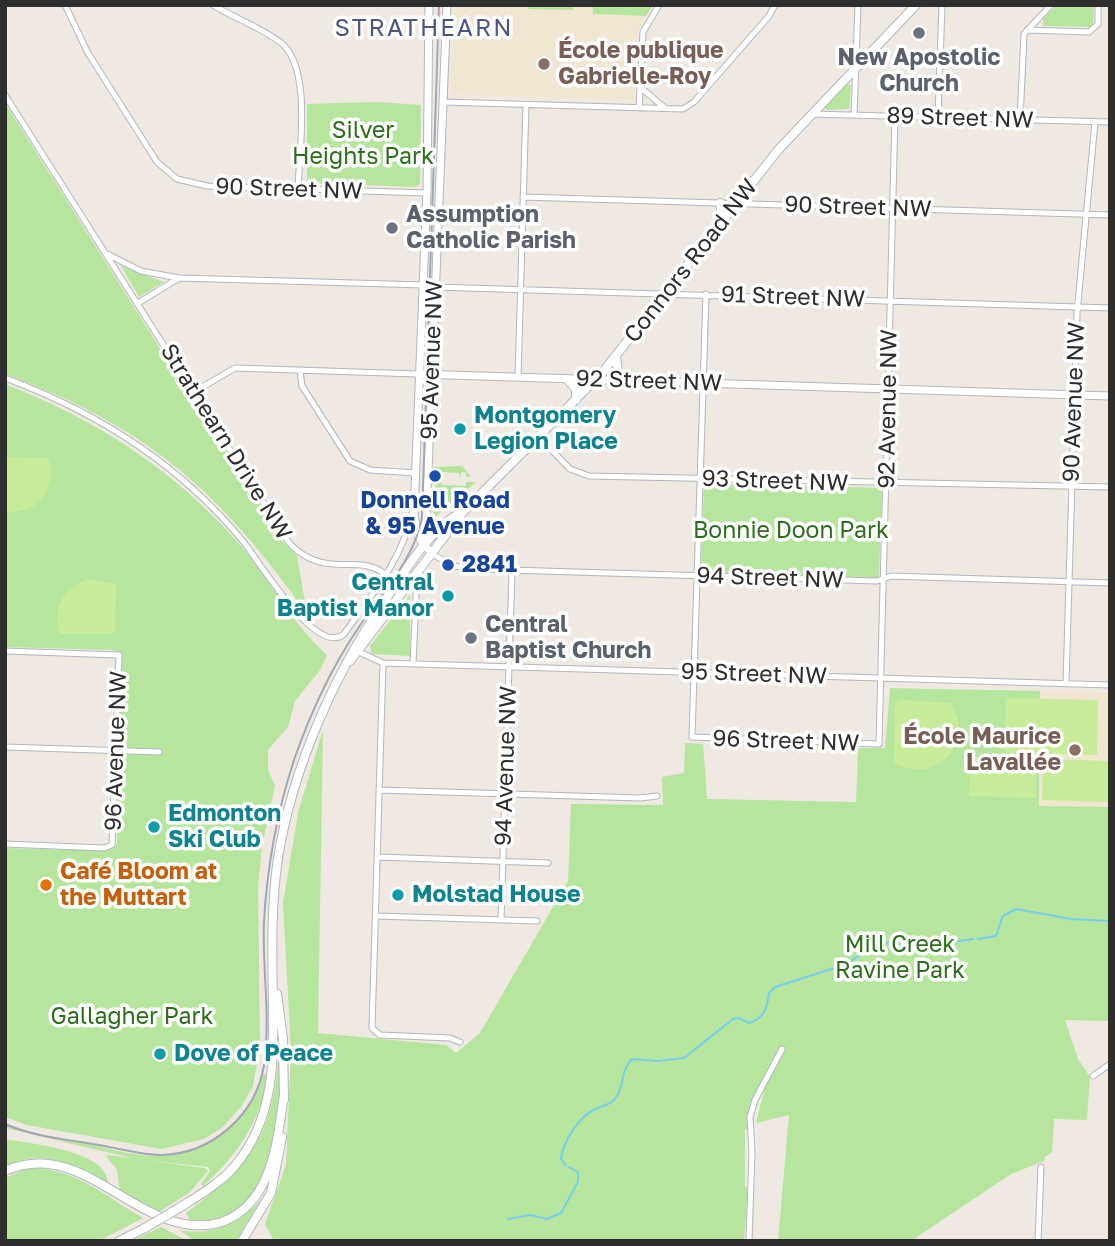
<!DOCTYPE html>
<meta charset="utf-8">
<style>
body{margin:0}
#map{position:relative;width:1115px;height:1246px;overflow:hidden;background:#efe9e1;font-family:"Golos Text",sans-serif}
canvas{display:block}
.frame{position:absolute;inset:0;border:7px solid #2e2e2e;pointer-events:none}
</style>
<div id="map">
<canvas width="1115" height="1246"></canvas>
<div class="frame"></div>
</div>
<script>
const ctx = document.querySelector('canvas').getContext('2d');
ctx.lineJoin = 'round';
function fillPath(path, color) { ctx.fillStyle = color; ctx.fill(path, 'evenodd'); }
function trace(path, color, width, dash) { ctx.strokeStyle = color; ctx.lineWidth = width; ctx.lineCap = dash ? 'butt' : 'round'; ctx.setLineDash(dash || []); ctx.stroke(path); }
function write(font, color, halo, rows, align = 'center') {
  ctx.font = font + ' "Golos Text",sans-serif'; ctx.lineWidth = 7; ctx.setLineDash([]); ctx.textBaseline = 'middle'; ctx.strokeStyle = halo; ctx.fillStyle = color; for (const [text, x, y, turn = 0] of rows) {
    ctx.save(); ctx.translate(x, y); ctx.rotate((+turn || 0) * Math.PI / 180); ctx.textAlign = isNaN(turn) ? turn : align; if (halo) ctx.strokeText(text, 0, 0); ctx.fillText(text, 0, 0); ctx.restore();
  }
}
fillPath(new Path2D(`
 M455 5H529V9L573 10 574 5H593V14L646 16 637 35 635 100 451 94Z
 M1040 691 1110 693V807L1039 806Z`), '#f0e6d1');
fillPath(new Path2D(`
 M529 5H574L573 10 529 9Z
 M593 5H653L646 16 593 14Z
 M1057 5H1094L1093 27 1043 26V19Z
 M847 84 851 85 849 109 827 110 825 107Z
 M378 102 421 105 420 184 416 187 307 183V104Z
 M5 103 282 541 297 556 307 614C220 491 148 427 5 374Z
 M121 266 164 282 139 297Z
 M5 384C97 420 175 470 241 546 271 581 292 624 327 655L320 670 295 701 288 727 268 750V770L275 786 262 846 258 888 260 1047 253 1086 241 1107 223 1127 204 1139 161 1149 27 1125 5 1117V848L107 851 115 848 117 843 122 657 112 650 5 647Z
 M462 466 471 477H466V472H461L460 478 459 473 442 472V479L436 478 434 467Z
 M436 482H441L442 485 466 486V482H476L435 517 432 510Z
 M704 483 882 488 879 578 701 573Z
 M410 595V656L372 654 370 646Z
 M890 688 1040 691 1039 806 1110 807V1021L1065 1020 1078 1059 1090 1077 1087 1120 1054 1119 1052 1152 1045 1157 1044 1161 1011 1174 911 1241H778L789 1115 756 1123 765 1086 755 1100 749 1130 745 1129V1186L748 1189 744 1241H274L265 1224 286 1165 291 1050 283 903 298 813 323 730 318 1033 446 1045 456 1053 480 1033 568 881 571 804 663 805 662 777 684 773 685 743 703 744 707 799 856 802 858 748H885Z
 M279 1047 282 1048C281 1099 282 1189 228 1216 216 1222 204 1221 191 1222L186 1213C254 1163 274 1133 279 1047Z
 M263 1074 269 1075C259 1122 239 1154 203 1186L201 1184 210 1171 208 1167 136 1159 5 1128V1125C32 1136 61 1139 89 1144 111 1149 135 1156 157 1156 208 1156 250 1122 263 1074Z
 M5 1139C30 1144 109 1150 108 1184 69 1168 51 1146 5 1166Z
 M108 1155 205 1168 208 1171 189 1193 157 1213 120 1192 117 1170 106 1156Z
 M28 1168C74 1167 105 1196 143 1218L99 1241H5V1178Z
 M262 1198 236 1241H195L179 1230C213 1236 240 1224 262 1198Z
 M161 1227 188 1241H133L136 1239Z`), '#b6e59e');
fillPath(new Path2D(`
 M5 457 48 458C59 488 37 515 5 512Z
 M89 579 116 584 115 630 111 634H60C51 609 64 586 89 579Z
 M1006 698 1098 700 1097 755 1005 753Z
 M899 700 950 703C978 741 934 788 894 762L895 704Z
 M970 757 1037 759 1036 798 969 796Z
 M1043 759 1110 761 1109 802 1042 800Z`), '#c9ec9a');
trace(new Path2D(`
 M978 939 996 936 1003 916 1016 909 1071 919 1110 921
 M566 1166 561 1159C563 1141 579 1117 595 1109 602 1106 610 1105 615 1099 625 1086 620 1071 632 1059L658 1061 684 1058 733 1019 739 1018 749 1023C765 1018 767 1008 769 993L775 987 847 964 878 942 918 947 973 939
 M508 1219 530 1215 547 1219 561 1213 578 1182V1172L569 1167`), '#75cff0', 2);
const minor = new Path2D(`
 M65 5 88 53 157 162 177 179 207 186 427 193
 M213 5C234 18 260 27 280 42 313 67 299 152 298 189
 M1027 30 1089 32 1098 24V5
 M640 87 665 108
 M5 95 289 543C326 581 357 552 385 574
 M443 102 683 109 694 102 769 16 775 5
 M639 108 643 32 659 5
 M812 114 1110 122
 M854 115 858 5
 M938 118 942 5
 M1020 120 1024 34 1051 5
 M523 197 1110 215
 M107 254 141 271 179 278
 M435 287 1110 308
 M706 294 692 737 879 744 895 116
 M138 303 179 278 424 285
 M300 370 302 386 350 461 370 470 416 473
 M518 377 526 105
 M5 378C97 412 179 464 242 540 258 559 316 658 344 634 370 597 403 559 412 513
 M194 392 235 368 418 374
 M539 437 570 469 589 476 1110 487
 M432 554 454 566 475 569 877 581 891 576 1110 583
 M5 651 119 655 112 845 104 848 5 844
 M359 652 383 663 1110 685
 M383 663 372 1028 380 1035 450 1038 460 1042
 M413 664 417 575
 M1066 683 1077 313 1095 122
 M5 747 159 752
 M379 790 640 798 657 796
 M377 857 548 863
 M376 916 537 921
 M501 920 512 570
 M1093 1076 1110 1064
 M749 1241 752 1152 750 1117 755 1100 782 1049
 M1038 1241 1041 1167`);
const tertiary = new Path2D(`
 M429 5 427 190 414 513 418 537 432 554
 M418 374 1110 396
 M425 543 447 5`);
const secondary = new Path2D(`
 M720 203 723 220
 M616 357 618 372 627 380
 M567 379 576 389V400
 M350 661 463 512 602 373 779 149 916 5
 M277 994 283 1039 284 1100
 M5 1171C87 1134 142 1246 222 1222 273 1203 277 1141 284 1095
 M179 1208C198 1196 219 1184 234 1167 275 1119 274 1060 273 1001 272 954 271 905 278 858 292 771 332 678 382 605 403 575 427 531 460 513
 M119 1241 145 1228
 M242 1241 271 1193 282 1137`);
trace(minor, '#b4b7c1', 7);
trace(tertiary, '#b4b7c1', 9);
trace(secondary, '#b4b7c1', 10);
trace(minor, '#fff', 5);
trace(tertiary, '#fff', 7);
trace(secondary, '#fff', 8);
trace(new Path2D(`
 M5 1124C37 1138 75 1140 109 1147 126 1150 143 1155 161 1155 212 1154 256 1115 264 1065 271 1018 262 969 264 922 267 867 277 812 294 760 310 714 331 668 359 627 382 592 414 560 422 518L439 5`), '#a3a6b8', 2);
const secondaryBridge = new Path2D(`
 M145 1228 179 1208`);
trace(secondaryBridge, '#b4b7c1', 10, []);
trace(secondaryBridge, '#fff', 8);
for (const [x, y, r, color] of [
 [919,33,7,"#6b7280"],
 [544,64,7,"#8d6e63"],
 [392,228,7,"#6b7280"],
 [460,429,7,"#0f9aa8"],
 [435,476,7,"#1a4fb4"],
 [448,565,7,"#1a4fb4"],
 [448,596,7,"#0f9aa8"],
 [471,638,7,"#6b7280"],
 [1075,750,7,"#8d6e63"],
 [154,827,7,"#0f9aa8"],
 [46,885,7,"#e8710a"],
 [398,895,7,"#0f9aa8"],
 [160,1054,7,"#0f9aa8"]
]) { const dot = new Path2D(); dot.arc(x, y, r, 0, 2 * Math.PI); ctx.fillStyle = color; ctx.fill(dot); trace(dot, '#fff', 2.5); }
write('bold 23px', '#785e54', '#fff', [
 ["École publique",558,51],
 ["Gabrielle-Roy",558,77],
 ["École Maurice",1061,737,"right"],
 ["Lavallée",1061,763,"right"]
], 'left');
write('bold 23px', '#5b616d', '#fff', [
 ["New Apostolic",919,58,"center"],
 ["Church",919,84,"center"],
 ["Assumption",406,215],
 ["Catholic Parish",406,241],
 ["Central",485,625],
 ["Baptist Church",485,651]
], 'left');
write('23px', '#2e2e2e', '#fff', [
 ["89 Street NW",960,118,2],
 ["90 Street NW",289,189,2],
 ["90 Street NW",858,207,2],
 ["Connors Road NW",691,261,-52],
 ["91 Street NW",793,297,2],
 ["95 Avenue NW",432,360,-88],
 ["92 Street NW",649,381,2],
 ["90 Avenue NW",1074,402,-88],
 ["92 Avenue NW",888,409,-89],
 ["Strathearn Drive NW",226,442,58],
 ["93 Street NW",775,481,2],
 ["94 Street NW",770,578,2],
 ["95 Street NW",754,674,2],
 ["96 Street NW",786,741,2],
 ["96 Avenue NW",116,751,-88],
 ["94 Avenue NW",506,766,-88]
]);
write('23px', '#2c6e1b', '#fff', [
 ["Silver",363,131],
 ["Heights Park",363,157],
 ["Bonnie Doon Park",791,531],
 ["Mill Creek",900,945],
 ["Ravine Park",900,971],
 ["Gallagher Park",132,1017]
]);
write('bold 23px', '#0d838f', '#fff', [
 ["Montgomery",474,416],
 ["Legion Place",474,442],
 ["Central",434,583,"right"],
 ["Baptist Manor",434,609,"right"],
 ["Edmonton",168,814],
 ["Ski Club",168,840],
 ["Molstad House",412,895],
 ["Dove of Peace",174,1054]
], 'left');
write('bold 23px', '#164399', '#fff', [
 ["Donnell Road",435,501],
 ["& 95 Avenue",435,527],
 ["2841",462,565,"left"]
]);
write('bold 23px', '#c56008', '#fff', [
 ["Café Bloom at",60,872],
 ["the Muttart",60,898]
], 'left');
ctx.letterSpacing = '2px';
write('24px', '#4d5680', '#fff', [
 ["STRATHEARN",424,28]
]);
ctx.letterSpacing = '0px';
</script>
